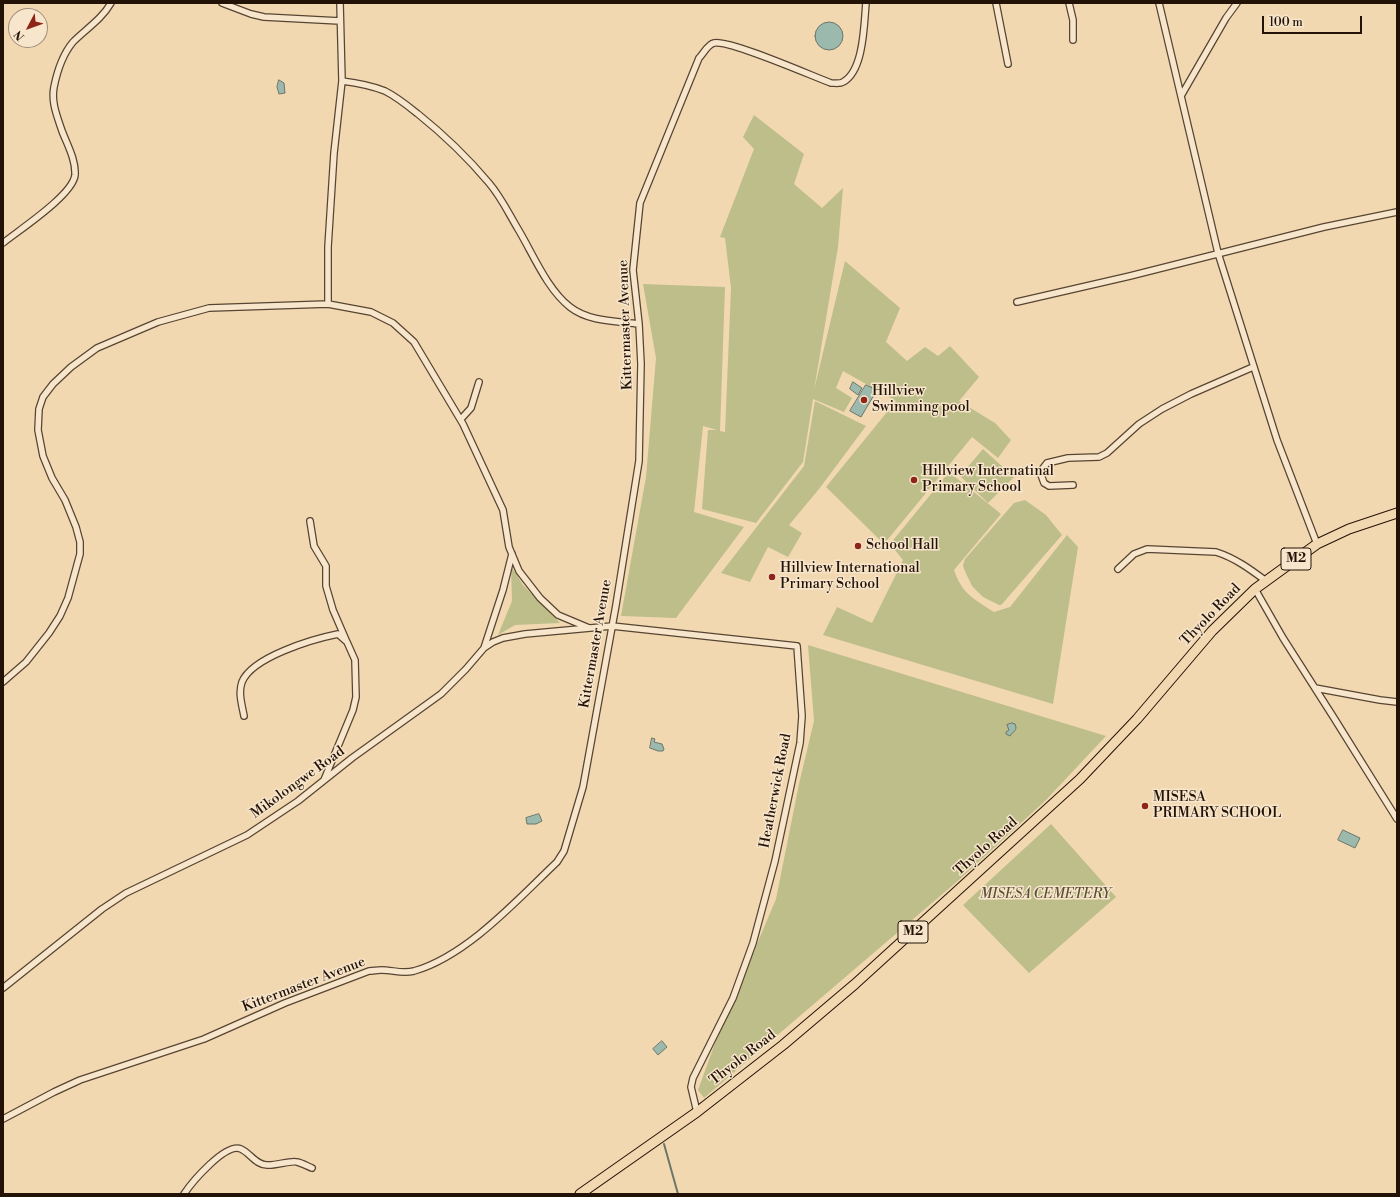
<!DOCTYPE html>
<style>
body{margin:0}
#map{position:relative;width:1400px;height:1197px;overflow:hidden;background:#f2d8b1;font-family:"Libre Bodoni",serif}
canvas{display:block}
.frame{position:absolute;inset:0;border:4px solid #231206;pointer-events:none}
.north{position:absolute;left:8px;top:8px;width:40px;height:40px;box-sizing:border-box;background:#f7e6cc;border:1px solid #a2917d;border-radius:50%;rotate:229deg;font-size:11px;font-weight:700;line-height:16px;text-align:center;color:#231206}
.north::after{content:'';display:block;margin:auto;width:14px;height:18px;background:#8f2418;clip-path:polygon(50% 0,100% 100%,50% 72%,0 100%)}
.scale{position:absolute;left:1262px;top:16px;width:100px;height:18px;box-sizing:border-box;border:2px solid #231206;border-top:0;padding-left:5px;font-size:12px;line-height:14px;white-space:nowrap;color:#231206;-webkit-text-stroke:3px #f7e6cc;paint-order:stroke}
</style>
<div id="map">
<canvas width="1400" height="1197"></canvas>
<div class="frame"></div>
<div class="north">N</div>
<div class="scale">100 m</div>
</div>
<script>
const ctx = document.querySelector('canvas').getContext('2d');
ctx.lineJoin = 'round';
function fillPath(path, color) { ctx.fillStyle = color; ctx.fill(path, 'evenodd'); }
function trace(path, color, width, dash) { ctx.strokeStyle = color; ctx.lineWidth = width; ctx.lineCap = dash ? 'butt' : 'round'; ctx.setLineDash(dash || []); ctx.stroke(path); }
function write(font, color, halo, rows, align = 'center') {
  ctx.font = font + ' "Libre Bodoni",serif'; ctx.lineWidth = 3; ctx.setLineDash([]); ctx.textBaseline = 'middle'; ctx.strokeStyle = halo; ctx.fillStyle = color; for (const [text, x, y, turn = 0] of rows) {
    ctx.save(); ctx.translate(x, y); ctx.rotate((+turn || 0) * Math.PI / 180); ctx.textAlign = isNaN(turn) ? turn : align; if (halo) ctx.strokeText(text, 0, 0); ctx.fillText(text, 0, 0); ctx.restore();
  }
}
fillPath(new Path2D(`
 M754 115 804 154 794 184 822 208 843 188 838 247 814 390 845 261 900 308 886 342 907 361 925 347 938 356 950 346 979 377 959 401 995 423 1011 440 998 458 972 437 884 544 826 487 896 401 843 371 836 388 852 398 844 412 813 399 803 462 756 523 702 509 708 430H717L703 426 694 512 744 527 676 618 621 616 646 477 656 358 643 284 725 287 720 431 725 432 731 288 725 238 720 237 754 149 743 137Z
 M815 401 866 426 819 489 789 525 802 533 788 557 768 547 750 582 721 573 804 466Z
 M983 449 1014 477 988 503 960 476Z
 M949 472 1001 514 954 570C962 594 974 599 994 612L1010 607 1067 535 1078 547 1053 704 823 635 837 607 872 623 903 560 890 544Z
 M1025 500 1046 515 1062 535 1003 603 1001 605H999L983 597 972 586 964 569 963 565 965 559 1014 503Z
 M511 566 523 585 560 623 515 625 498 635 512 601Z
 M808 645 1106 736 1046 800 960 879 704 1098 698 1090 714 1046 776 899 799 784 814 721Z
 M1051 824 1116 897 1029 973 963 905Z`), '#bdbe8a');
const water = new Path2D(`
 M815 36a14 14 0 1 1 28 0a14 14 0 1 1-28 0Z
 M279 80 284 83 285 93 279 94 277 87Z
 M853 382 862 388 858 395 850 389Z
 M866 385 877 390 861 417 850 411Z
 M1012 723 1015 724C1018 731 1013 731 1010 736L1006 734V732L1009 730 1007 725Z
 M652 738 655 739 654 742 662 744 664 749 663 751H658L650 748Z
 M539 814 542 821 536 824H527L526 818Z
 M1343 830 1360 838 1355 848 1338 840Z
 M662 1041 667 1047 658 1055 653 1049Z`);
fillPath(water, '#9bb9ad');
trace(water, '#6b766a', 1);
trace(new Path2D(`
 M664 1144 678 1194`), '#6b766a', 2);
const minor = new Path2D(`
 M222 3 251 14 264 17 340 21
 M996 3 1008 64
 M1069 3 1073 20V40
 M1159 3 1218 253 1277 440 1317 544
 M342 81C358 83 370 85 385 91 397 97 408 106 418 114 443 134 468 158 489 183 501 197 509 214 518 229 533 254 547 289 570 307 589 322 617 321 639 324
 M1181 96 1226 18 1237 3
 M3 243C19 230 73 195 75 175 76 160 67 144 62 131 57 116 51 102 54 87 57 72 63 54 73 42 86 29 102 19 111 3
 M1017 302 1130 276 1324 227 1397 212
 M328 304V247L334 153 342 81 340 3
 M461 419 471 408 479 382
 M1073 485 1049 486 1044 483 1040 472 1047 463 1068 458 1099 457 1107 453 1139 424 1162 409 1191 394 1253 367
 M310 521 314 546 326 566V586L333 610 346 640
 M1118 569 1134 554 1147 549 1216 552C1235 558 1250 569 1266 581
 M1255 589 1283 638 1334 718 1397 819
 M484 648 503 590 512 554
 M3 682 26 662 49 633 60 616 68 598 80 554V542L76 527 65 500 52 478 43 456 38 430 39 409 43 397 53 384 71 367 97 348 158 322 209 308 328 304 371 312 393 323 414 342 463 424 503 510 509 547 519 571 540 598 558 615 589 628
 M1315 688 1380 700 1397 702
 M244 716C242 705 238 693 242 682 252 657 313 639 338 634L347 642 355 660 356 697 353 710 324 780
 M3 988 102 909 126 893 247 835 298 801 352 758 441 694 466 669 484 648 493 642 503 638 525 634 612 626 797 646 802 716 800 743 775 861 753 943 733 998 693 1078 691 1087 697 1112
 M3 1119 54 1092 80 1080 204 1039 285 1003 369 971C373 971 377 970 381 970 393 970 402 974 414 971 467 956 518 899 557 862L564 851 583 787 616 605 639 461 641 364 639 324 633 270 640 203 699 58C703 54 708 44 714 43 728 39 812 76 831 83 835 83 840 84 843 82 864 71 864 24 866 3
 M184 1194C192 1182 226 1142 241 1149 250 1153 256 1165 267 1165 275 1166 291 1160 297 1162 302 1163 307 1166 312 1168`);
const trunk = new Path2D(`
 M580 1194 697 1112 783 1045 855 984 1080 779 1137 719 1212 631 1255 589 1317 544 1349 529 1397 513`);
trace(minor, '#574431', 8);
trace(trunk, '#231206', 11);
trace(minor, '#f7e6cc', 5.5);
trace(trunk, '#f2d8b1', 9);
for (const [x, y, r, color] of [
 [864,400,4,"#8f2418"],
 [914,480,4,"#8f2418"],
 [858,546,4,"#8f2418"],
 [772,577,4,"#8f2418"],
 [1145,806,4,"#8f2418"]
]) { const dot = new Path2D(); dot.arc(x, y, r, 0, 2 * Math.PI); ctx.fillStyle = color; ctx.fill(dot); trace(dot, '#f7e6cc', 1.5); }
for (const [x, y, w] of [
 [1296,559,30],
 [913,932,30]
]) { const box = new Path2D(); box.roundRect(x - w / 2, y - 11, w, 22, 3); ctx.fillStyle = '#f7e6cc'; ctx.fill(box); trace(box, '#231206', 1); }
write('bold 13px', '#231206', null, [
 ["M2",1296,559],
 ["M2",913,932]
]);
write('14px', '#231206', '#f7e6cc', [
 ["Kittermaster Avenue",626,325,-92],
 ["Thyolo Road",1211,615,-46],
 ["Kittermaster Avenue",596,644,-80],
 ["Mikolongwe Road",298,783,-36],
 ["Heatherwick Road",776,791,-79],
 ["Thyolo Road",986,847,-42],
 ["Kittermaster Avenue",304,985,-21],
 ["Thyolo Road",743,1058,-38]
]);
write('14px', '#231206', '#f7e6cc', [
 ["Hillview",872,392],
 ["Swimming pool",872,408],
 ["Hillview Internatinal",922,472],
 ["Primary School",922,488],
 ["School Hall",866,546],
 ["Hillview International",780,569],
 ["Primary School",780,585],
 ["MISESA",1153,798],
 ["PRIMARY SCHOOL",1153,814]
], 'left');
write('italic 14px', '#594e34', '#f7e6cc', [
 ["MISESA CEMETERY",1045,895]
]);
</script>
